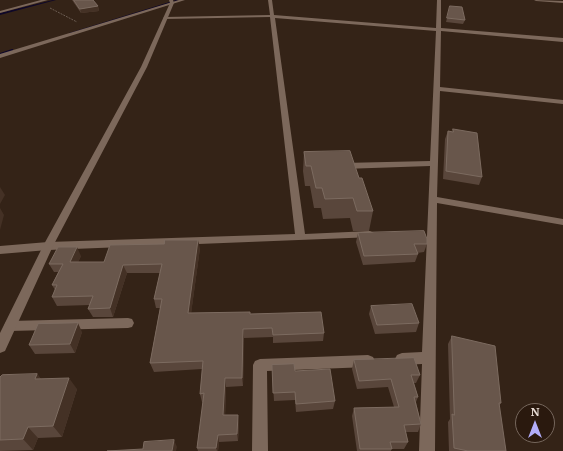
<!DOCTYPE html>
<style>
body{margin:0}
#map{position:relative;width:563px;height:451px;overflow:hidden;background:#342317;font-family:Merriweather,serif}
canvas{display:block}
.north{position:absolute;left:515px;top:403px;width:40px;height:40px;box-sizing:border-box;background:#2a190e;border:1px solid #76675d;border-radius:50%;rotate:0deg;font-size:11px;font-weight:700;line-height:16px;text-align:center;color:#e7dbd4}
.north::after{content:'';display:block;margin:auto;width:14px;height:18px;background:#b2adf9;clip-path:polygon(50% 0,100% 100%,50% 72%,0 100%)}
</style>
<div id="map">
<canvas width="563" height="451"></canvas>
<div class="north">N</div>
</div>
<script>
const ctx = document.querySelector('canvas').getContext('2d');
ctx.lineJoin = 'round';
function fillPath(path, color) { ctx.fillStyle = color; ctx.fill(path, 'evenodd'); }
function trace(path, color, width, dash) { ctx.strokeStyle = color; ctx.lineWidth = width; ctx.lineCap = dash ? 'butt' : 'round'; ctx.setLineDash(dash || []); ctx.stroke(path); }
fillPath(new Path2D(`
 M53 0H56L0 15V13Z
 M176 0H179L71 34 69 33Z
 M12 49H13V51L0 55V53Z`), '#0e0729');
trace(new Path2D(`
 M50 8 77 22`), '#6c5d53', 1, [2, 1]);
fillPath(new Path2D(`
 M179 0H185L0 58V54Z
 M268 0H272L274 15 436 28 437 0H441V28L563 38V42L441 31 440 87 563 100V104L440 91 437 197 563 219V225L437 203 435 451H419L422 364 402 365 397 363 395 359 397 355 402 353 422 352 430 166 343 169 339 166 343 163 430 161 436 31 275 18 305 234 370 231 374 233 375 235 374 237 48 250 0 254V246L48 242 295 234 270 17 165 19 163 18 165 17 270 15Z
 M534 0 563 1V3L536 1Z
 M128 318 132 319 134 323 132 327 128 328 10 331 6 330 4 326 6 322 10 321Z
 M368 355 373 357 375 361 373 365 368 367 267 371 268 451H252L253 365 255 361 260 359Z`), '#7c685b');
fillPath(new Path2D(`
 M41 0H48L0 13V11Z
 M169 0H173L174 3 147 67 53 246 5 351 0 353V333L43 246 141 67 170 3Z`), '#7c685b');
fillPath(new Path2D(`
 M72 0H93L98 6 99 11 81 13Z
 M450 6 465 20 463 24 446 22Z
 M453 129 482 177 479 185 443 179 445 139 448 131 453 132Z
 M304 152 359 178 373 211 369 231H353L350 218 323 219 321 208H314L310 186H305L303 171Z
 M358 233 427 244 424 252 417 253 418 254 415 262 363 265 356 242Z
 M200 248 191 313 250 314 324 333 323 341 273 343V337L244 338 243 386 226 387 225 415 239 423 238 441 219 442 218 451H198L197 448 203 402H202L200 394 202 369 154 372 150 363 160 308H156L154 299 160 273H127L113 317H93L88 309 90 305 57 306 52 297 55 290 52 285 58 272H54L49 264 81 256 78 262H104Z
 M371 306 419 323 416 332 375 334 369 314Z
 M82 332 75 353 35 354 29 345Z
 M452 336 501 403 499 406 506 451H449L448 422 450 419 448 344Z
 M354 360 420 375 416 383H414L418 397 416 402 421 424 418 432H406L408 442 404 449H391V451H357L352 416 354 408 394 407 388 387 357 389 352 369Z
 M272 365 295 371 335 401 333 409 296 412 295 400 274 401Z
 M37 374 41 379 77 389 62 437 38 438 33 450 0 451V377Z`), '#59463b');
fillPath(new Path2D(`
 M98 6 99 11 81 13 80 9Z
 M0 187 5 195 0 204Z
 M0 208 4 215 0 230Z
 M198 240 200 248 190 322 188 313Z
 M77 247 81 256 74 271 70 262Z
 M123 265 127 273 113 317 110 308Z
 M78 323 82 332 75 353 70 344Z
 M243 329 244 338 243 386 242 378Z
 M37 374 46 385 35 379Z
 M69 378 77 389 62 437 53 426Z
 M225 378 226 387 225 423 223 415Z
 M238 415 239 423 238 441 237 434Z
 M28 427 38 438 33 450 23 439Z
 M218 435 219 442 218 451H217L216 448Z
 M174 440 177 447 176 451H172Z`), '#443125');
const building = new Path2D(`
 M74 0H93L98 6 80 9Z
 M450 6 462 7 465 20 447 18Z
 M453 129 477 133 482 177 446 171 448 131 453 132Z
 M350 151 359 178H362L373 211H357L353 198 325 199 322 188H316L311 166H306L304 152Z
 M424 231 427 239V244H414L418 254 364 256 358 233Z
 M165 240H198L188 313 250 312V314L321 312 324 333 273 335 272 328 243 329 242 378H225L223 415H238L237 434 218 435 216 448H197L204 393 200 394 203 361 150 363 162 299H154L162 264 123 265 110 308 88 309 93 296 52 297 57 285H52L63 264H49L58 247H77L70 262H104L110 245 164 244Z
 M412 304 419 323 377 325 371 306Z
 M78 323 70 344 29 345 38 324Z
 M452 336 495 346 501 403H499L506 451H468L454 448 452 414 454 415Z
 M414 358 420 375H411L418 397H414L421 424 404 425 408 442H390L392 449H360L354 408 399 407 391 379 359 381 354 360Z
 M294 364 295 371 330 369 335 401 296 404 295 392 273 393 272 365Z
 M37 374 35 379 69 378 53 426 28 427 23 439 0 440V377L2 375Z
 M174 440 172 451H107L143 449 144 442Z`);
fillPath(building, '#68564b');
trace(building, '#7c6b60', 1);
</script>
